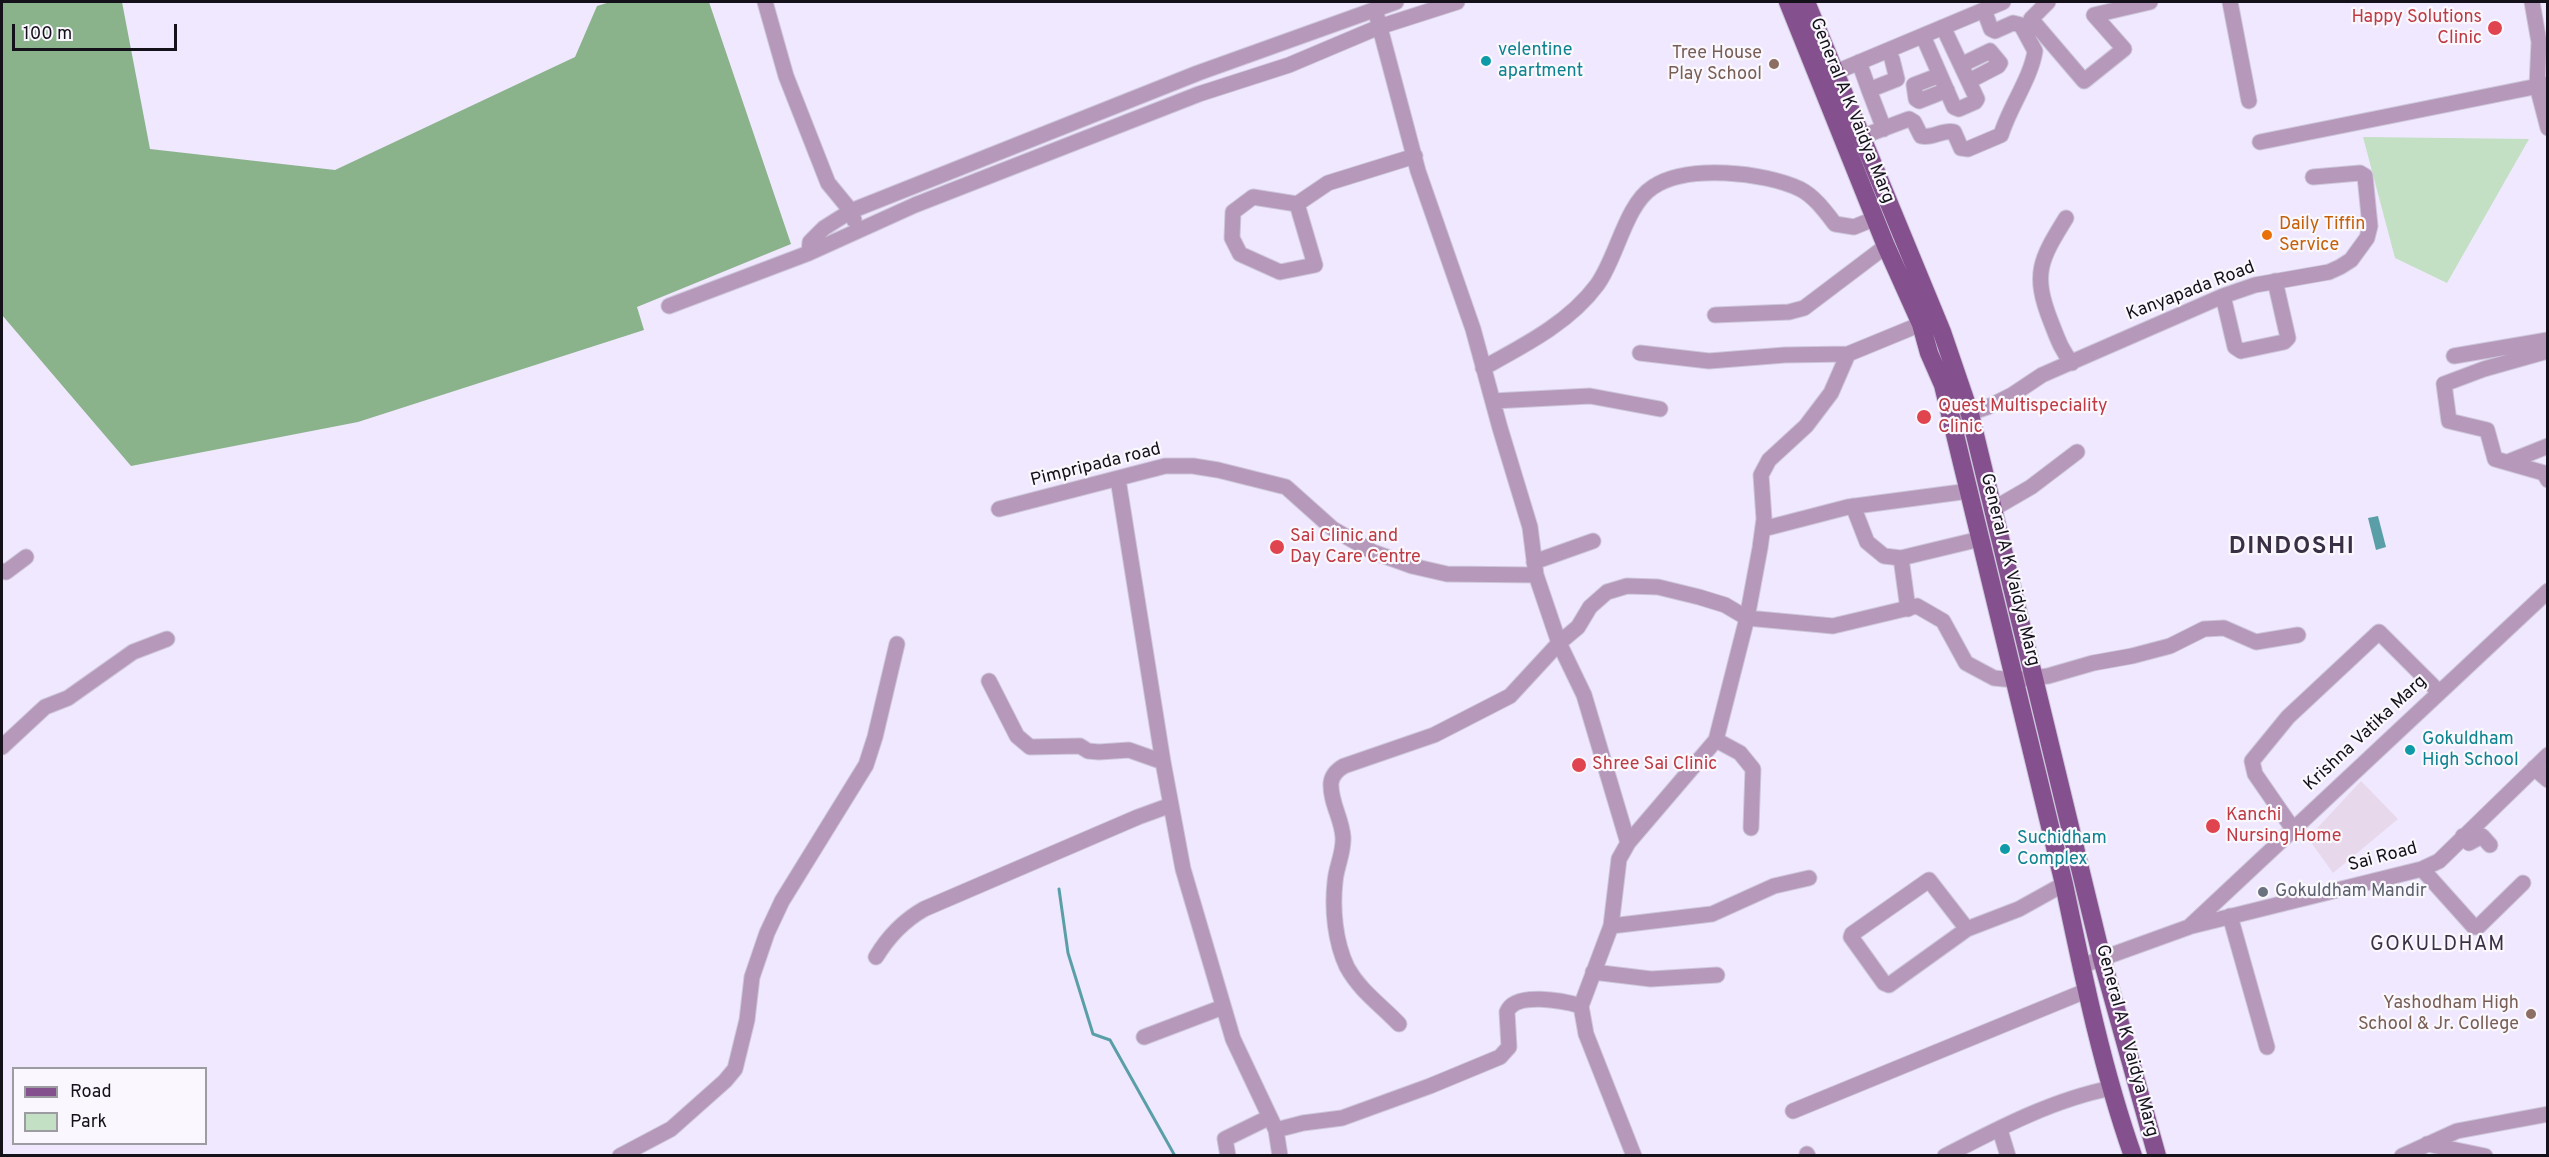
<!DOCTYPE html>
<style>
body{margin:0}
#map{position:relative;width:2549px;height:1157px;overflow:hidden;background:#f0e8fe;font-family:Overpass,sans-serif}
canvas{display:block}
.frame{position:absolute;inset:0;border:3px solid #15111a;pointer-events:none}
.legend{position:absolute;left:12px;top:1067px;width:195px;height:78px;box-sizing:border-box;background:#faf8fe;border:2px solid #9e9ca3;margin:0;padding:8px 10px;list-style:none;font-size:18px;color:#15111a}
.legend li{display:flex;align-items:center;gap:12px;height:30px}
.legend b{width:30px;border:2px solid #9e9ca3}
.scale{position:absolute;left:12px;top:24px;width:165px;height:27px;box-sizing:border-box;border:3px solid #15111a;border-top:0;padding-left:8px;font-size:18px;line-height:21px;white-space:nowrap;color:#15111a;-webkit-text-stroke:4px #faf8fe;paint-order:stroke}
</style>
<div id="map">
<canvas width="2549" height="1157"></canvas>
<div class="frame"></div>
<ul class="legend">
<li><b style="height:8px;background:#84508e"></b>Road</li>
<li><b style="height:16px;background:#c3e0c4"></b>Park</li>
</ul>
<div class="scale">100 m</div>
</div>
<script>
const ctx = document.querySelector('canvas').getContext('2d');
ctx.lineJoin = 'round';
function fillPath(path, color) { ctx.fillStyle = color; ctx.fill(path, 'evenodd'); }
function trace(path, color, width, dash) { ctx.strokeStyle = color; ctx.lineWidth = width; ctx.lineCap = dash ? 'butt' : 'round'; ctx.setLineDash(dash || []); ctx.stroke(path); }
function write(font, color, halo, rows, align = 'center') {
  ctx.font = font + ' Overpass,sans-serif'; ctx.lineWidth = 4.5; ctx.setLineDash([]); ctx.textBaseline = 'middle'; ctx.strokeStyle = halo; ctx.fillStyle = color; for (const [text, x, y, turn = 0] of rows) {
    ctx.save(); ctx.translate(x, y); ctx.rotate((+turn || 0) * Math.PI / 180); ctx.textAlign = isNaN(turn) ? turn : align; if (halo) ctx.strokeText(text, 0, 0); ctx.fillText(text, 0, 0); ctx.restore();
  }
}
fillPath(new Path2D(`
 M2361 781 2398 819 2333 873 2308 838Z`), '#e7d8eb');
fillPath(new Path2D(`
 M2363 137 2529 139 2447 283 2395 258Z`), '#c3e0c4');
fillPath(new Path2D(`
 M2 2H122L150 149 335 170 575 57 597 6 610 2H709L791 244 637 307 644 330 358 422 131 466 2 315Z`), '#8ab38c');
fillPath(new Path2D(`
 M2378 516 2386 547 2376 550 2368 518Z`), '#5a9fa8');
trace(new Path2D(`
 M1059 889 1068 953 1093 1034 1110 1040 1175 1156`), '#5a9fa8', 3);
const minor = new Path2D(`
 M765 2 786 76 828 183 851 211 854 220
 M2048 2 2031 19 2084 81 2124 49 2094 15 2150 2
 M2230 2 2249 101
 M2532 2 2539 42 2537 86 2548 128
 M1375 9 1418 171 1473 329 1500 428 1530 527 1536 575 1559 643 1584 695 1628 843
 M1923 36 1954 107 1959 109 1975 102 1977 99 1943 27
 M1859 62 1869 90
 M1961 65 1990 51 2000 63 1998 66 1969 81
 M1836 72 2003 2
 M1940 75 1914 85 1916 99 1919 101 1947 90
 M1884 129 1869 90 1897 79 1892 59
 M1861 137 1909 119 1914 122 1921 136C1933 139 1943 129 1954 132L1961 148 1968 149 2001 135C2009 108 2031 78 2035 51L2021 25 2013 23 1995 31 1991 29 1984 10
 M2260 142 2548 84
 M1297 204 1253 197 1233 212 1232 238 1240 254 1280 272 1315 265 1297 204 1328 183 1415 156
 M2066 218C2040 260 2032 274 2051 322 2057 337 2061 350 2072 363
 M809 253 810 242 824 228 851 211 1198 73 1396 2
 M2223 296 2235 347 2241 351 2284 342 2288 338 2275 281
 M669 306 809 253 915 205 1199 94 1289 65 1379 27 1457 2
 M1715 315 1789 312 1804 308 1886 246
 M2548 351 2484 369 2444 384 2449 421 2487 430 2495 459 2544 473 2548 480
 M1640 353 1709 361 1785 355 1848 354 1921 324
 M2454 356 2548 340
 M1483 368C1523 346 1569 323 1597 285 1617 258 1625 205 1653 187 1687 164 1764 172 1800 189 1814 196 1825 211 1835 224L1854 227 1876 218
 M1493 401 1590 396 1660 409
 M1952 419 1988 407 2012 395 2042 375 2223 296 2255 285 2329 272 2340 267 2351 260 2367 238 2370 226 2365 176 2360 173 2313 177
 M2508 462 2548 446
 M1118 479 1163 762 1183 869 1233 1039 1276 1130 1280 1156
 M1853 506 1867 542 1884 556 1901 558 1980 539
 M999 509 1165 466H1193L1218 470 1286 487 1333 529 1373 552 1412 566 1447 574 1536 575
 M1993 509 2031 487 2077 452
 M1763 529 1848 507 1969 491
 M1901 558 1908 609
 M1534 562 1593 541
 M2 571 6 572 26 557
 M989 681 1017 736 1030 747 1080 746 1088 751 1099 752 1129 750 1163 762
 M1716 740 1740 753 1753 769 1751 828
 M2 747 45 707 68 698 133 652 167 639
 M2534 768 2548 780
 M2293 829 2255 774 2252 761 2288 717 2379 632 2439 692
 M2463 836 2469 843 2482 836 2490 845
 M2422 869 2474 927H2478L2523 883
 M2230 916 2267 1047
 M1611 926 1712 914 1774 886 1809 878
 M2192 926 2422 869 2439 861 2548 755
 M1967 929 1929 880 1852 934 1851 937 1884 983 1889 985 1967 929 2019 909 2064 884
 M876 957C888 937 903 921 924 909L1138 817 1171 805
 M2081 966 2189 927 2548 591
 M1593 972 1651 979 1717 975
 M1399 1024C1381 1005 1360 991 1347 967 1335 942 1332 909 1335 882 1336 867 1344 853 1343 837 1342 819 1330 802 1331 783 1332 775 1337 770 1344 766L1434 735 1510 696 1559 643 1578 627 1590 607 1607 592 1627 586 1658 587 1699 597 1725 605 1747 618 1833 626 1917 606 1943 621 1966 663 1994 678 2014 680 2048 676 2093 663 2132 656 2170 646 2204 629 2224 628 2256 642 2298 635
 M1144 1037 1223 1007
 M1793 1111 2088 990
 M1276 1130 1303 1123 1342 1118 1430 1086 1500 1057 1509 1047 1507 1012C1515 991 1564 1001 1581 1006
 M2000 1130 2008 1156
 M2427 1144 2485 1156
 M1807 1154 1808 1156
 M620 1156 671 1129 725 1081 735 1069 747 1020 752 977 767 933 782 901 866 765 875 737 897 644
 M1228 1156 1225 1139 1270 1117
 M1634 1156 1586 1034 1581 1006 1611 926 1619 859 1628 843 1716 740 1747 618 1760 548 1764 519 1761 475 1769 460 1806 426 1831 393 1848 354
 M1945 1156C1997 1129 2054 1099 2112 1088
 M2402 1156 2457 1131 2548 1114`);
const major = new Path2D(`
 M1788 2 1886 246 1921 324 1929 353 1943 385 2064 884C2083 975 2102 1068 2133 1156
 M1806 2 1942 332 1970 414 2102 959 2157 1156`);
trace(minor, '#cdc6da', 17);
trace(major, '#cdc6da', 20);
trace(minor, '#b598ba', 15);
trace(major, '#84508e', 18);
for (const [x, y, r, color] of [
 [2495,28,8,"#e0444e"],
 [1486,61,6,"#0f9aa8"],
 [1774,64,6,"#8d6e63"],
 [2267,235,6,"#e8710a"],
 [1924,417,8,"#e0444e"],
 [1277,547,8,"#e0444e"],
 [2410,750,6,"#0f9aa8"],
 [1579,765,8,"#e0444e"],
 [2213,826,8,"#e0444e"],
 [2005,849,6,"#0f9aa8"],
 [2263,892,6,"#6b7280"],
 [2531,1014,6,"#8d6e63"]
]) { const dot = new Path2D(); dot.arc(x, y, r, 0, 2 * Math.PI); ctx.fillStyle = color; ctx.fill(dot); trace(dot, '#faf8fe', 2); }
write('18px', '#be3a42', '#faf8fe', [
 ["Happy Solutions",2482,18,"right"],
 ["Clinic",2482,39,"right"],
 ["Quest Multispeciality",1938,407],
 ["Clinic",1938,428],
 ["Sai Clinic and",1290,537],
 ["Day Care Centre",1290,558],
 ["Shree Sai Clinic",1592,765],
 ["Kanchi",2226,816],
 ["Nursing Home",2226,837]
], 'left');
write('18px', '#0d838f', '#faf8fe', [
 ["velentine",1498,51],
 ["apartment",1498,72],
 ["Gokuldham",2422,740],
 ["High School",2422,761],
 ["Suchidham",2017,839],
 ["Complex",2017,860]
], 'left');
write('18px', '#785e54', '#faf8fe', [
 ["Tree House",1762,54],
 ["Play School",1762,75],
 ["Yashodham High",2519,1004],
 ["School & Jr. College",2519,1025]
], 'right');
write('18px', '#15111a', '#faf8fe', [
 ["General A K Vaidya Marg",1851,111,68],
 ["Kanyapada Road",2191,292,-21],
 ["Pimpripada road",1096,466,-14],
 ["General A K Vaidya Marg",2009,570,76],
 ["Krishna Vatika Marg",2366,734,-43],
 ["Sai Road",2383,858,-15],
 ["General A K Vaidya Marg",2126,1041,75]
]);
write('18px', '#c56008', '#faf8fe', [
 ["Daily Tiffin",2279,225],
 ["Service",2279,246]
], 'left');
write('18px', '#5b616d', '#faf8fe', [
 ["Gokuldham Mandir",2275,892]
], 'left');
ctx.letterSpacing = '1.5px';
write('20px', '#393045', '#faf8fe', [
 ["GOKULDHAM",2438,946]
]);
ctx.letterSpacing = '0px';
ctx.letterSpacing = '1.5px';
write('bold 24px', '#393045', '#faf8fe', [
 ["DINDOSHI",2292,548]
]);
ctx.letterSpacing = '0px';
</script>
